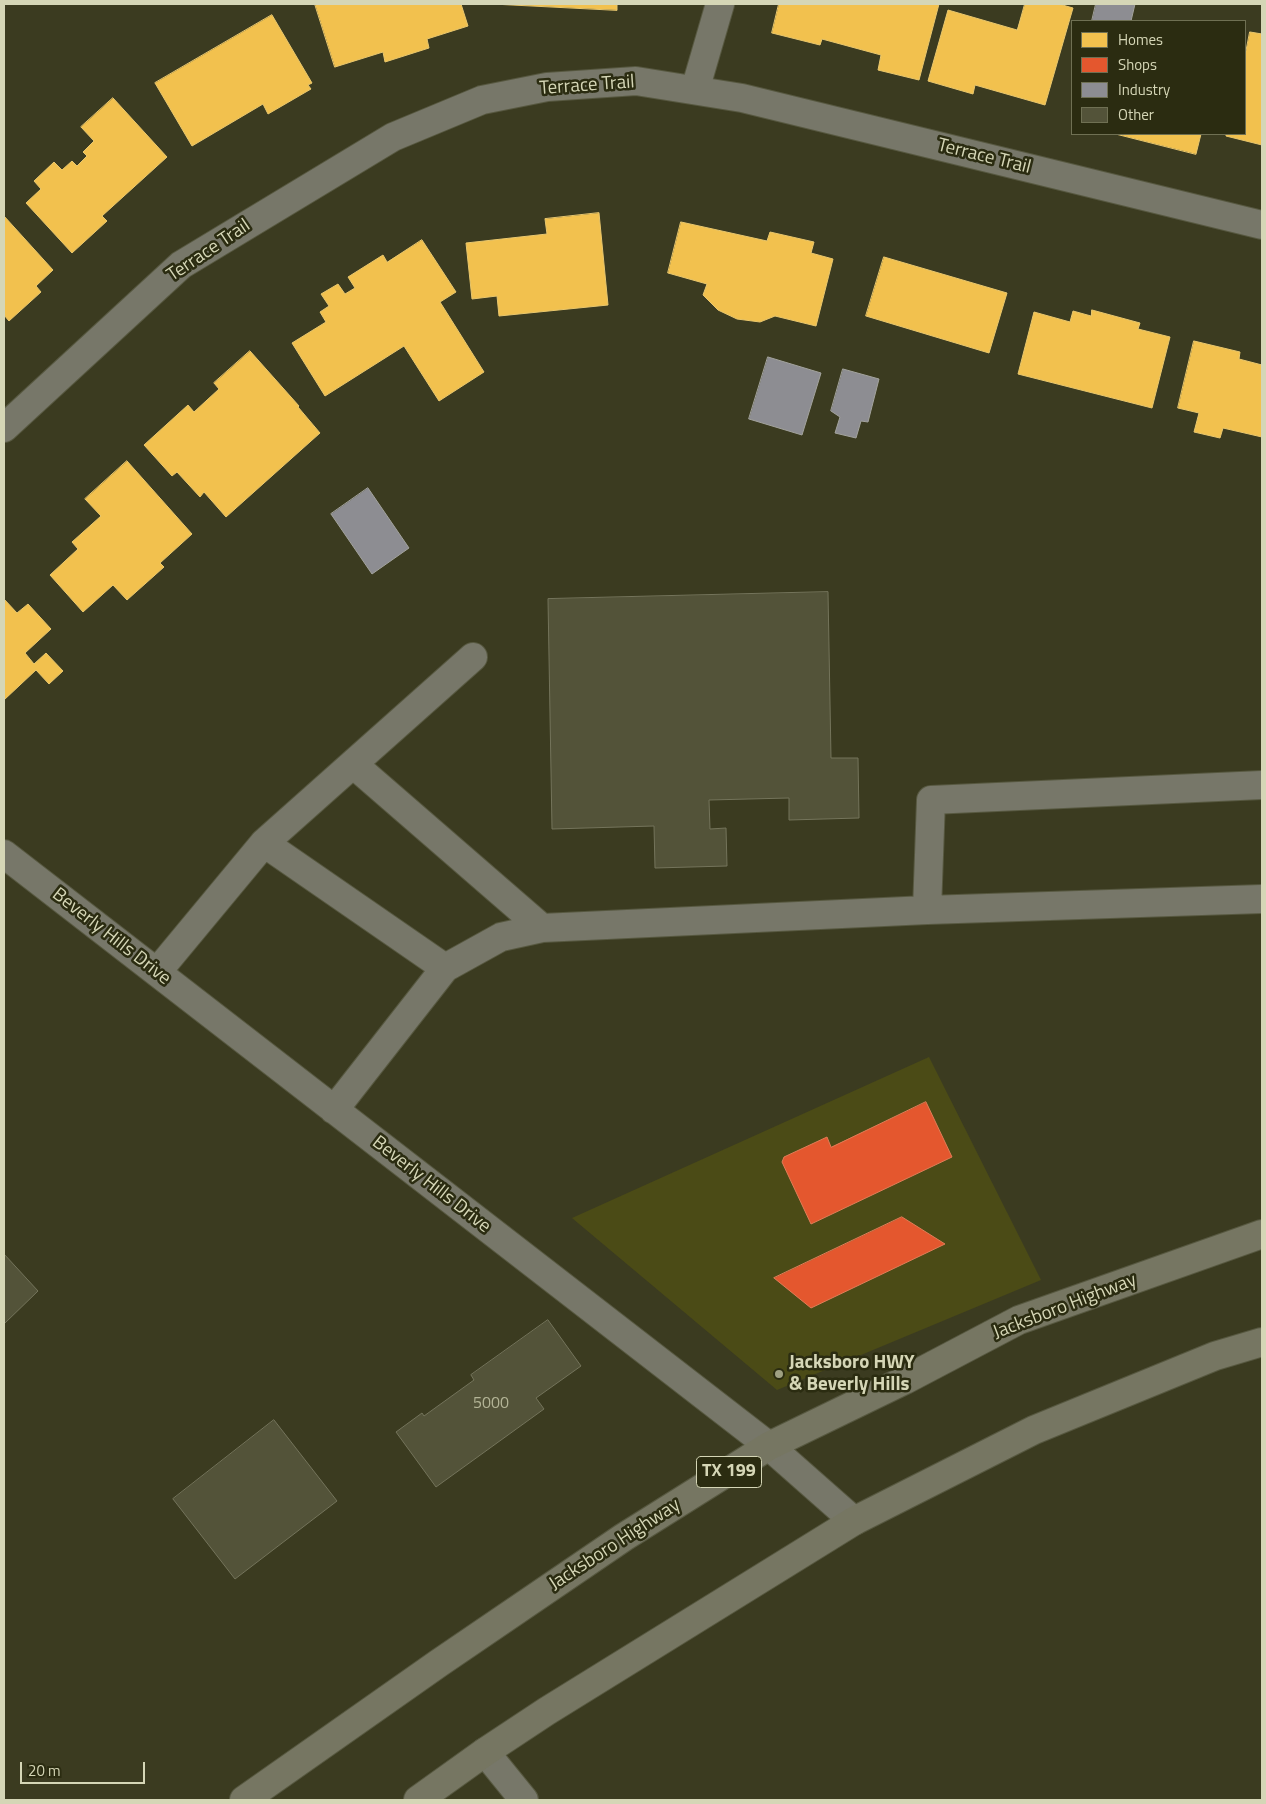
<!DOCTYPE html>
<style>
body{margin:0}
#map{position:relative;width:1266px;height:1804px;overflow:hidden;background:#3b3b20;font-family:"Titillium Web",sans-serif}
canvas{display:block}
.frame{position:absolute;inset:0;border:5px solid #d5d6b6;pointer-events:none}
.legend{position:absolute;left:1071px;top:20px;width:175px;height:115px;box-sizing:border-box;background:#2b2c11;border:1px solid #6f7053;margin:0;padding:6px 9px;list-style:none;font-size:15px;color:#d5d6b6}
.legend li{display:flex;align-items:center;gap:10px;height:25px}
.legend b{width:25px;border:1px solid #6f7053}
.scale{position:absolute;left:20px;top:1762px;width:125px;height:22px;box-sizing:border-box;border:2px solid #d5d6b6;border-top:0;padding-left:6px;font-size:15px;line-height:18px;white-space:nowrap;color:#d5d6b6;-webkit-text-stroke:4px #2b2c11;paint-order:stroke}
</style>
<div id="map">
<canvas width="1266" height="1804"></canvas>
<div class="frame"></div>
<ul class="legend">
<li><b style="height:14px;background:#f2c14e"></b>Homes</li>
<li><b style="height:14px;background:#e4572e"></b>Shops</li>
<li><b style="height:14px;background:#8d8d92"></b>Industry</li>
<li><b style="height:14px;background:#535339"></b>Other</li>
</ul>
<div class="scale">20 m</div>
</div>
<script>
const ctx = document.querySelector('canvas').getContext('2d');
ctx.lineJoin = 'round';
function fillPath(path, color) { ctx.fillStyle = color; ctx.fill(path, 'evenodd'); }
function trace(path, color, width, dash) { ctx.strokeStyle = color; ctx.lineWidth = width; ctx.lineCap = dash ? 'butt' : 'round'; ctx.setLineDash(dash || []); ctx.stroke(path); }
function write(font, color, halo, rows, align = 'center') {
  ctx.font = font + ' "Titillium Web",sans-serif'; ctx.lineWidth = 5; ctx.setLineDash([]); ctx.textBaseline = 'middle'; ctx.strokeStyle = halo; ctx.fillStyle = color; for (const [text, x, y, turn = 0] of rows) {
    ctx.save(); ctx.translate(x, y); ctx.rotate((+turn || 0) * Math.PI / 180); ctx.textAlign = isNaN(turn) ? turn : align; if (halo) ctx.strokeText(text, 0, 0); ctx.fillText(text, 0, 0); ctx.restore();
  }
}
fillPath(new Path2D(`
 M929 1057 1041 1280 777 1390 572 1218Z`), '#4b4b16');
const homes = new Path2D(`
 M315 4H461L468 26 427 39 429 48 385 62 383 52 335 67Z
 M493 4H617V10Z
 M779 4H939L919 80 878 70 881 55 822 39 820 45 772 33Z
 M1025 4H1059L1073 8 1045 105 975 85 973 94 928 81 948 10 1017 30Z
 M272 15 312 83 308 85 311 89 268 114 263 104 192 146 155 83Z
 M1250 32 1262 34V145L1226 136V134H1245V56Z
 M113 98 167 157 102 216 107 221 72 253 26 203 41 189 34 181 54 162 62 170 72 161 77 166 87 156 83 152 94 141 81 127Z
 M1116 134H1201L1196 154Z
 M599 213 608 305 499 316 497 296 472 299 466 243 547 234 545 219Z
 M4 216 53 270 36 286 41 292 9 321 4 315Z
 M681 222 767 241 770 232 814 242 811 253 833 259 816 326 775 316 760 322 737 319 718 310 703 295 707 284 668 273Z
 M422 240 456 292 440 302 484 372 439 401 404 346 325 396 292 343 326 322 320 312 329 306 321 294 338 284 345 294 355 288 348 277 383 255 387 262Z
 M884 257 1007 293 989 353 866 316Z
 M1092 310 1140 323 1138 329 1170 337 1152 408 1018 374 1034 312 1070 322 1073 311 1091 316Z
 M1194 341 1240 352 1239 359 1262 365V437L1223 428 1220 438 1194 432 1199 413 1178 408Z
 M250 351 299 406 298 407 320 433 226 517 204 492 200 497 177 472 172 476 144 445 188 405 194 412 219 389 214 383Z
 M127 461 192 534 160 563 164 567 127 600 113 585 83 612 50 575 78 549 72 542 101 516 85 499Z
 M4 599 17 613 28 604 51 629 25 653 34 664 46 653 63 671 49 684 36 670 4 700Z`);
fillPath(homes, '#f2c14e');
trace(homes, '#e9c76d', 1);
const shops = new Path2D(`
 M926 1102 952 1157 811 1224 782 1162 784 1157 827 1137 831 1147Z
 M902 1217 945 1244 811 1308 774 1278Z`);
fillPath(shops, '#e4572e');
trace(shops, '#e07d57', 1);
const industry = new Path2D(`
 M1096 4H1135L1131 21H1092Z
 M768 357 821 373 802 435 749 419Z
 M843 369 879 379 868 422 861 421 856 438 835 433 840 417 831 411Z
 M368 488 409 548 372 574 331 514Z`);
fillPath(industry, '#8d8d92');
trace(industry, '#a3a39d', 1);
const building = new Path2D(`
 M828 592 831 758H858L859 818 789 820V798L709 800 710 829 726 828 727 866 655 868 654 826 552 829 548 599Z
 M4 1254 38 1291 4 1324Z
 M548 1320 581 1366 536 1398 544 1409 436 1487 396 1432 422 1413 424 1416 474 1380 471 1375Z
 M274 1420 337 1501 235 1579 173 1499Z`);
fillPath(building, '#535339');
trace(building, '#74745b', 1);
const minor = new Path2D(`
 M695 90 720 4
 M4 428 181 265 393 137 482 100 547 87 636 81 742 98 1262 225
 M353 764 542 928
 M264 843 473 657
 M4 854 769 1446 854 1521
 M927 910 931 800 1262 785
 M157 972 264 843 445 968
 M334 1110 445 968 501 937 542 928 927 910 1262 899
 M485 1752 524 1800`);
const major = new Path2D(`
 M244 1800 439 1663 624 1537 769 1446 905 1380 1019 1320 1262 1234
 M418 1800 485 1752 547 1711 854 1521 1034 1430 1215 1356 1262 1342`);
trace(minor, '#575840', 30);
trace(major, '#575840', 30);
trace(minor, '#777769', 28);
trace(major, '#767662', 28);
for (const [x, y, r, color] of [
 [779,1374,5,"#9fa082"]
]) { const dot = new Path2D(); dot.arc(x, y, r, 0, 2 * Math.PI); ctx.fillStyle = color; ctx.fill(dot); trace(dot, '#2b2c11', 2); }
write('16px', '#b4b597', null, [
 ["5000",491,1404]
]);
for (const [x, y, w] of [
 [729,1472,65]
]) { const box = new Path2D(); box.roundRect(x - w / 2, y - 15.5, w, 31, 4); ctx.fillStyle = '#2b2c11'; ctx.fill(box); trace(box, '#d5d6b6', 1); }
write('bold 18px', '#d5d6b6', null, [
 ["TX 199",729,1472]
]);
write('19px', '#d5d6b6', '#2b2c11', [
 ["Terrace Trail",587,86,-4],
 ["Terrace Trail",984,157,14],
 ["Terrace Trail",209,251,-34],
 ["Beverly Hills Drive",111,937,38],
 ["Beverly Hills Drive",431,1185,38],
 ["Jacksboro Highway",1065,1307,-21],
 ["Jacksboro Highway",615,1545,-33]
]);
write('bold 19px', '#d5d6b6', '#2b2c11', [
 ["Jacksboro HWY",789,1363],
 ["& Beverly Hills",789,1385]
], 'left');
</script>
